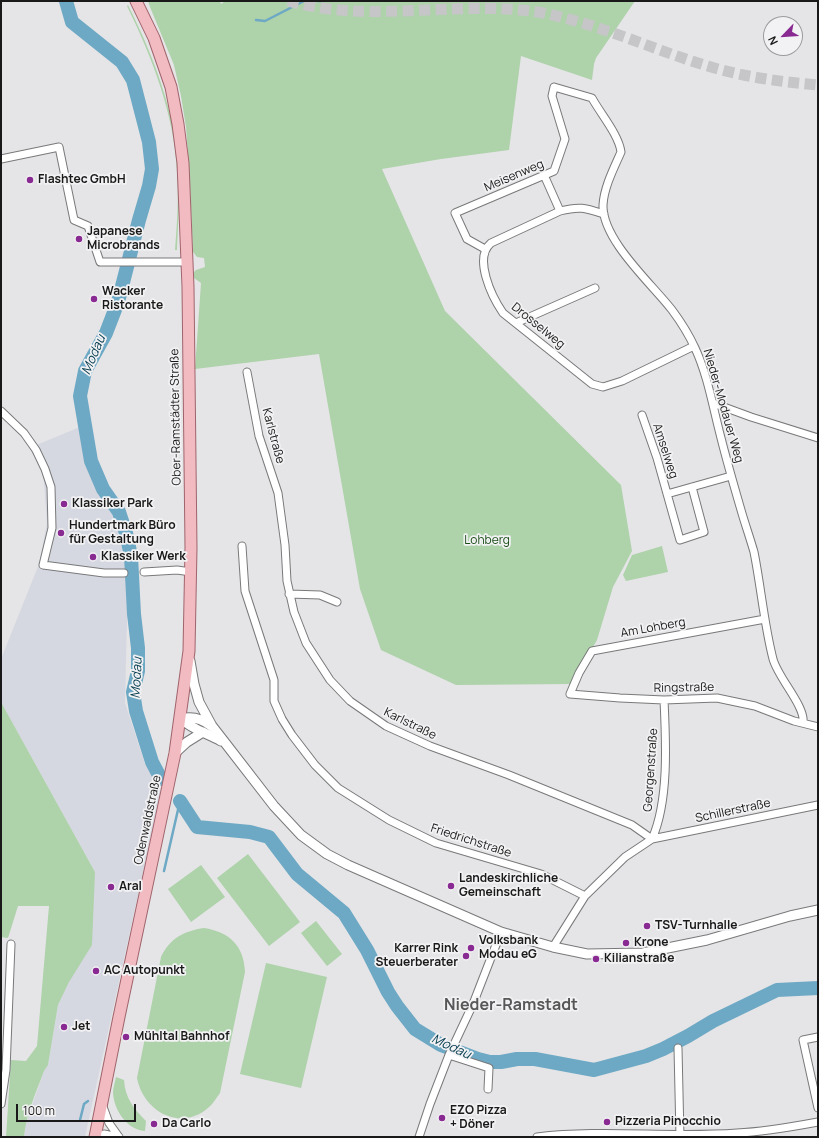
<!DOCTYPE html>
<meta charset="utf-8">
<style>
body{margin:0}
#map{position:relative;width:819px;height:1138px;overflow:hidden;background:#e5e5e7;font-family:Manrope,sans-serif}
canvas{display:block}
.frame{position:absolute;inset:0;border:2px solid #191919;pointer-events:none}
.north{position:absolute;left:763px;top:16px;width:40px;height:40px;box-sizing:border-box;background:#f2f2f4;border:1px solid #9b9b9c;border-radius:50%;rotate:245deg;font-size:11px;font-weight:700;line-height:16px;text-align:center;color:#191919}
.north::after{content:'';display:block;margin:auto;width:14px;height:18px;background:#892992;clip-path:polygon(50% 0,100% 100%,50% 72%,0 100%)}
.scale{position:absolute;left:16px;top:1104px;width:120px;height:18px;box-sizing:border-box;border:2px solid #191919;border-top:0;padding-left:5px;font-size:12px;line-height:14px;white-space:nowrap;color:#191919;-webkit-text-stroke:3px #f2f2f4;paint-order:stroke}
</style>
<div id="map">
<canvas width="819" height="1138"></canvas>
<div class="frame"></div>
<div class="north">N</div>
<div class="scale">100 m</div>
</div>
<script>
const ctx = document.querySelector('canvas').getContext('2d');
ctx.lineJoin = 'round';
function fillPath(path, color) { ctx.fillStyle = color; ctx.fill(path, 'evenodd'); }
function trace(path, color, width, dash) { ctx.strokeStyle = color; ctx.lineWidth = width; ctx.lineCap = dash ? 'butt' : 'round'; ctx.setLineDash(dash || []); ctx.stroke(path); }
function write(font, color, halo, rows, align = 'center') {
  ctx.font = font + ' Manrope,sans-serif'; ctx.lineWidth = 3.5; ctx.setLineDash([]); ctx.textBaseline = 'middle'; ctx.strokeStyle = halo; ctx.fillStyle = color; for (const [text, x, y, turn = 0] of rows) {
    ctx.save(); ctx.translate(x, y); ctx.rotate((+turn || 0) * Math.PI / 180); ctx.textAlign = isNaN(turn) ? turn : align; if (halo) ctx.strokeText(text, 0, 0); ctx.fillText(text, 0, 0); ctx.restore();
  }
}
fillPath(new Path2D(`
 M80 427 87 460 101 492 118 519 128 581 125 703 145 764 161 790 85 1137H24L25 1126 29 1114 44 1071 48 1065 58 1005 69 982 95 872 1 702V659L39 564 47 523 43 471 29 448Z`), '#d6d8e1');
fillPath(new Path2D(`
 M148 1H220L221 4 225 1H635L596 58 594 64 592 80 521 56 509 150 441 159 382 169 445 311 621 485 632 551 613 587 597 640 572 684 456 685 381 650 360 589 319 354 195 369 201 283 194 278V272L196 270 205 267 204 258 197 257 193 252 190 185 186 127 181 96 174 65 150 7Z
 M128 5C154 57 175 112 179 171 180 197 178 224 177 250H175C177 224 179 198 177 171 174 114 152 57 127 6Z
 M662 546 668 572 626 581 623 575 632 555Z
 M1 702 95 872 92 945 69 982 58 1005 48 1065 44 1071C36 1093 26 1114 24 1137H6L11 1060 26 1061 37 1046 49 906H18L8 938 1 937Z
 M248 854 300 922 269 946 217 878Z
 M201 865 225 897 191 922 168 889Z
 M316 921 342 954 327 966 301 933Z
 M204 928C229 932 244 945 245 972L220 1093C216 1098 213 1104 208 1108 180 1132 143 1111 137 1078L161 957C170 938 184 931 204 928Z
 M266 963 327 977 301 1088 240 1074Z
 M116 1077 124 1080C125 1098 134 1109 146 1121L145 1131C127 1130 114 1110 113 1093 113 1088 115 1082 116 1077Z`), '#aed2aa');
trace(new Path2D(`
 M318 1H323
 M256 20 265 21 304 1
 M164 871 180 801
 M80 1120 84 1104 88 1101`), '#6da9c4', 2.5);
trace(new Path2D(`
 M66 1 72 22 122 62 133 80 149 142 152 169 149 186 139 220 118 302 106 333 85 371 80 396 91 461 103 489 119 512 126 533 131 556 134 614 138 648V671L133 692 136 711 152 762 161 779
 M180 801 197 827 250 832 269 837 297 874 344 913 367 950 388 992 397 1006 415 1029 441 1045 478 1059 490 1062H501L517 1059H535L594 1070 646 1056 663 1049 688 1036 713 1021 777 990 818 988`), '#6da9c4', 14);
trace(new Path2D(`
 M288 1C370 24 455 0 538 12 598 23 653 50 711 67 746 77 781 82 818 85`), '#c6c6c8', 11, [11, 5.5]);
const street = new Path2D(`
 M1 159 59 147 74 220 88 226 100 262H187
 M544 175 560 211
 M604 214C585 208 580 206 560 211L491 243C473 258 492 297 503 313L592 384 603 387 622 381 694 346
 M485 249 467 239 455 213 554 171 565 139 552 96 554 87 592 98C600 113 619 135 621 152 614 168 604 187 603 205 602 240 652 284 672 310 681 322 689 335 695 348 708 376 713 408 721 438 727 462 734 486 741 510 745 524 750 538 754 552 761 587 764 624 773 659 778 678 806 707 803 723
 M516 323 595 288
 M247 372 259 436 278 493 285 545 287 581 294 612 306 643 330 680 350 701 386 726 430 746 509 775 632 825 652 839 625 857 585 896 553 947
 M713 403 751 417 818 438
 M1 411 24 433 36 450 45 469 51 487 52 528 43 565 104 573H124
 M642 415 657 458 680 540 704 532 692 487
 M667 494 731 476
 M242 546 245 591 274 680V701L282 719 292 735 315 765 338 788 389 820 436 843 541 874 585 896
 M144 572 177 570 191 572
 M289 594 320 595 337 602
 M765 619 592 651 579 673 570 694 620 698 664 700 717 698 755 706 794 721 818 727
 M652 839 818 805
 M652 839C669 801 666 742 664 700
 M818 1037 803 1040 818 1108
 M678 1048 680 1137
 M449 1055 489 1068 488 1089
 M1 1104 6 1070 11 944
 M102 1104 109 1123 119 1137
 M96 1137 104 1134 119 1137
 M419 1137 430 1104 449 1055 473 1004 501 932
 M537 1137C603 1129 670 1138 737 1133 764 1132 791 1127 818 1122`);
const secondary = new Path2D(`
 M190 661 194 684 199 702 212 726 226 744 274 806 301 835 327 854 348 865 501 932 553 947 587 954 643 953 707 940 790 916 818 910
 M181 719C193 730 207 733 221 741
 M181 719C192 716 202 719 211 726
 M175 753 187 742 203 732`);
const primary = new Path2D(`
 M95 1137 119 1017 175 753 189 651 191 548 188 287 183 163 178 124 171 87 154 38 136 1`);
trace(street, '#78797a', 9);
trace(secondary, '#78797a', 11);
trace(primary, '#a0646c', 13);
trace(street, '#fff', 7);
trace(secondary, '#fff', 9);
trace(primary, '#f1bbc1', 11);
for (const [x, y, r, color] of [
 [30,180,4,"#892992"],
 [79,239,4,"#892992"],
 [94,299,4,"#892992"],
 [64,504,4,"#892992"],
 [61,533,4,"#892992"],
 [93,557,4,"#892992"],
 [451,886,4,"#892992"],
 [111,887,4,"#892992"],
 [647,926,4,"#892992"],
 [626,943,4,"#892992"],
 [471,948,4,"#892992"],
 [466,956,4,"#892992"],
 [596,959,4,"#892992"],
 [96,971,4,"#892992"],
 [64,1027,4,"#892992"],
 [126,1037,4,"#892992"],
 [442,1118,4,"#892992"],
 [607,1122,4,"#892992"],
 [154,1124,4,"#892992"]
]) { const dot = new Path2D(); dot.arc(x, y, r, 0, 2 * Math.PI); ctx.fillStyle = color; ctx.fill(dot); trace(dot, '#f2f2f4', 1.5); }
write('12px', '#191919', '#f2f2f4', [
 ["Meisenweg",514,176,-23],
 ["Drosselweg",538,326,39],
 ["Nieder-Modauer Weg",723,406,74],
 ["Ober-Ramstädter Straße",176,417,-91],
 ["Karlstraße",273,436,75],
 ["Amselweg",665,451,72],
 ["Am Lohberg",653,628,-10],
 ["Ringstraße",684,688,-1],
 ["Karlstraße",410,724,26],
 ["Georgenstraße",651,770,-86],
 ["Schillerstraße",733,811,-12],
 ["Odenwaldstraße",148,820,-78],
 ["Friedrichstraße",471,841,18]
]);
write('bold 12px', '#191919', '#f2f2f4', [
 ["Flashtec GmbH",38,180],
 ["Japanese",87,232],
 ["Microbrands",87,246],
 ["Wacker",102,292],
 ["Ristorante",102,306],
 ["Klassiker Park",72,504],
 ["Hundertmark Büro",69,526],
 ["für Gestaltung",69,540],
 ["Klassiker Werk",101,557],
 ["Landeskirchliche",459,879],
 ["Gemeinschaft",459,893],
 ["Aral",119,887],
 ["TSV-Turnhalle",655,926],
 ["Volksbank",479,941],
 ["Modau eG",479,955],
 ["Krone",634,943],
 ["Karrer Rink",458,949,"right"],
 ["Steuerberater",458,963,"right"],
 ["Kilianstraße",604,959],
 ["AC Autopunkt",104,971],
 ["Jet",72,1027],
 ["Mühltal Bahnhof",134,1037],
 ["EZO Pizza",450,1111],
 ["+ Döner",450,1125],
 ["Pizzeria Pinocchio",615,1122],
 ["Da Carlo",162,1124]
], 'left');
write('12px', '#194e16', '#f2f2f4', [
 ["Lohberg",487,541]
]);
write('italic 13px', '#033b4e', '#f2f2f4', [
 ["Modau",94,355,-67],
 ["Modau",137,678,-87],
 ["Modau",451,1047,25]
]);
write('bold 16px', '#575758', '#f2f2f4', [
 ["Nieder-Ramstadt",511,1006]
]);
</script>
